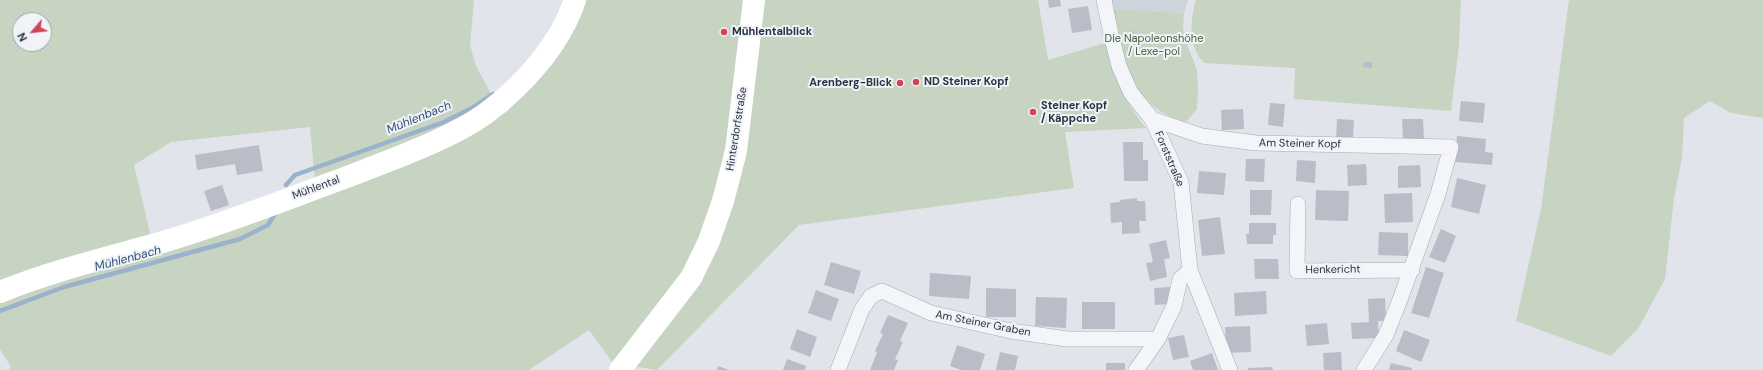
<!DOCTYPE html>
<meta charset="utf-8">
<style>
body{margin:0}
#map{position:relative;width:1763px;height:370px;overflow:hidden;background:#e1e4ea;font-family:"DM Sans",sans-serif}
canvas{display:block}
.north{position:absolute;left:12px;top:12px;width:40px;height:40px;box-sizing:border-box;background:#f0f3f7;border:1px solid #a0a6af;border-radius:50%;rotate:242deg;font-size:11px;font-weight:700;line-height:16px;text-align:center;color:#283242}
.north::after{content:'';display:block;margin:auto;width:14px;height:18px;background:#d34258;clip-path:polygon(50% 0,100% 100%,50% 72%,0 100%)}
</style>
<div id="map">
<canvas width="1763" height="370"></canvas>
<div class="north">N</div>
</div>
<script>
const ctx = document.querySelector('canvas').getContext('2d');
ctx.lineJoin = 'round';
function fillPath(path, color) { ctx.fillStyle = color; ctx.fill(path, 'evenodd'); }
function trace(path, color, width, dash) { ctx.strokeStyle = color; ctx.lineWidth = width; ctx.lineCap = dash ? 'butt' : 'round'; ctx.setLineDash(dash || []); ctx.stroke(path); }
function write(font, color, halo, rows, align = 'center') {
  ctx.font = font + ' "DM Sans",sans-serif'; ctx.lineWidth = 4; ctx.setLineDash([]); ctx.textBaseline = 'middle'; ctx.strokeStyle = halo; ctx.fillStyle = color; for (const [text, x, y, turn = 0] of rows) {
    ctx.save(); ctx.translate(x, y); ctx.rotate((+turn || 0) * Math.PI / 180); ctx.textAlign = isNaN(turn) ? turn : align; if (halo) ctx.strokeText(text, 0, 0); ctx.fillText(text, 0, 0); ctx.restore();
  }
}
fillPath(new Path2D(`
 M1111 0H1188L1184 13 1112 9Z`), '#ced3dc');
fillPath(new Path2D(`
 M0 0H474L470 45 476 66 494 99 451 126 315 182 310 127 171 142 134 165 151 237 0 286ZM20 20H44V44H20Z
 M586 0H745L726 144 717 184 699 242 683 271 613 363 589 330 529 370H8L11 367 0 349V299L477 129 508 111 523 90 563 47 573 31Z
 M763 0H1038L1048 60 1105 43C1114 74 1125 103 1146 128L1065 132 1074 188 799 225 657 370 631 366 693 290 744 152 760 41Z
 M1196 0H1461L1459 46 1451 111 1294 99 1295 68 1204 63C1188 46 1190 21 1196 0Z
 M1569 0H1763V118L1731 113 1710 101 1684 118 1682 158 1674 198 1665 279 1638 329 1611 356 1516 321 1541 209Z
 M1112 9 1184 13 1183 27 1185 39 1197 70 1198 91 1197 109 1186 122C1129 107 1124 58 1112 9Z`), '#c6d4c1');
trace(new Path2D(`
 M286 185 295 175 444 122 472 108 493 94
 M0 311 64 287 240 239 268 225 276 212`), '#9ab2cb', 4.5);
fillPath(new Path2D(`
 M1048 0H1060L1061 6 1049 8Z
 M1088 6 1092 30 1072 33 1068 9Z
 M1133 31 1136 38 1128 41 1126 33Z
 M1364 62H1372V68L1363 67Z
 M1461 101 1485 103 1483 123 1459 121Z
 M1270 103 1285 104 1283 127 1268 125Z
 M1243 109 1244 129 1222 130 1221 110Z
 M1337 119 1354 120 1353 138H1336Z
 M1402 119H1423L1424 140H1403Z
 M1457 136 1486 139 1485 152 1493 153 1492 165 1455 162Z
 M1123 142H1143V160H1148V181H1124Z
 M259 145 263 171 237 175 235 164 197 170 195 155Z
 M1246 159H1265L1264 182 1245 181Z
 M1297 160 1316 161 1315 183 1296 181Z
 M1366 164 1367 185 1348 186 1347 165Z
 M1420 165 1421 187 1398 188V166Z
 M1199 171 1226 173 1224 195 1197 193Z
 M1457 178 1486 185 1479 214 1451 207Z
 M222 185 229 205 211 211 204 191Z
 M1250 190H1272L1271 215H1250Z
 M1316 190 1349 191 1348 221 1315 220Z
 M1412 193 1413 222 1385 223 1384 194Z
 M1137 198V201H1145L1146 221H1139L1140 233 1122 234V222L1111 223 1110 203 1120 202V200Z
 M1220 217 1225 254 1202 256 1198 220Z
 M1249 223H1276V235H1273V244H1247L1246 234H1249Z
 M1441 229 1456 236 1445 263 1429 257Z
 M1379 232 1408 233V256L1378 255Z
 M1166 240 1170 258 1164 259 1167 277 1150 281 1146 263 1153 262 1149 244Z
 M1254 259H1278L1279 279H1255Z
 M831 262 861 271 854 294 824 285Z
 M1426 267 1444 273 1429 318 1411 313Z
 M930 273 971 276 969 299 929 296Z
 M1170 287 1171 304 1155 305 1154 288Z
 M986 288 1016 289V317H986Z
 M816 290 839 299 831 321 808 313Z
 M1266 291 1267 314 1235 316 1234 293Z
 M1036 297 1067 298 1066 328 1035 326Z
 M1385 298 1386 321H1378L1379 338 1352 339 1351 323 1369 322 1368 299Z
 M1082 302H1115V329H1082Z
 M888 315 908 323 900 341 903 342 895 359 898 360 894 370H870L877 352 875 351 883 334 880 333Z
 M1327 323 1329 344 1307 346 1305 325Z
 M1250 326 1251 352 1226 353 1225 327Z
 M797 329 817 337 810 357 790 349Z
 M1404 330 1430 340 1421 362 1396 351Z
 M1184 335 1189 357 1173 360 1168 338Z
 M957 345 985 354 980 370H961L950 366Z
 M1000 352 1018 356 1015 370H996Z
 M1341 352 1342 370H1324L1323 353Z
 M1212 353 1218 370H1193L1190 361Z
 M787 359 806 366 805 370H783Z
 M1106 363H1125V370H1106Z
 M1391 363 1412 368V370H1389Z
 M718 366 729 370H717Z
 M1272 367 1273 370H1248V368Z`), '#b8bdc7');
const street = new Path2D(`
 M1104 0 1111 34 1119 66 1131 93 1152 119 1181 182 1190 270 1230 370
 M1152 119 1202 136 1256 143 1451 147 1438 194 1401 297 1386 335 1364 370
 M1298 204 1297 271 1412 270
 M838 370 862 309 871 296 882 291 931 313 1011 331 1067 339H1158
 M1136 370 1158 339 1174 306 1180 279 1190 270`);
trace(street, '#a6abb4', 16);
trace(street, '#f3f5f8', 15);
trace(new Path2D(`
 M0 292C53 270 111 257 166 241 230 222 292 197 355 174 395 158 450 139 485 114 523 86 560 45 575 0
 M620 370 691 278 709 241 723 201 736 151 754 0`), '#fff', 22);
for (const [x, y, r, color] of [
 [724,32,4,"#d34258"],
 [916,82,4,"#d34258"],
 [900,83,4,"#d34258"],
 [1033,112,4,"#d34258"]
]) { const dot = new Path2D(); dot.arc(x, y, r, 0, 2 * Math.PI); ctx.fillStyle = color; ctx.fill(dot); trace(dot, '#f0f3f7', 1.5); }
write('bold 11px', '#283242', '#f0f3f7', [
 ["Mühlentalblick",732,32],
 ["ND Steiner Kopf",924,82],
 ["Arenberg-Blick",892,83,"right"],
 ["Steiner Kopf",1041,106],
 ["/ Käppche",1041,119]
], 'left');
write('11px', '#3d5e35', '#f0f3f7', [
 ["Die Napoleonshöhe",1154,39],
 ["/ Lexe-pol",1154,52]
]);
write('11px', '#283242', '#f0f3f7', [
 ["Hinterdorfstraße",737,129,-81],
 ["Am Steiner Kopf",1300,144,1],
 ["Forststraße",1169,159,67],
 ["Mühlental",316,188,-20],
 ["Henkericht",1333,270,-1],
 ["Am Steiner Graben",983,324,11]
]);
write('italic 12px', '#315077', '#f0f3f7', [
 ["Mühlenbach",419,118,-22],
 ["Mühlenbach",128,259,-15]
]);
</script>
